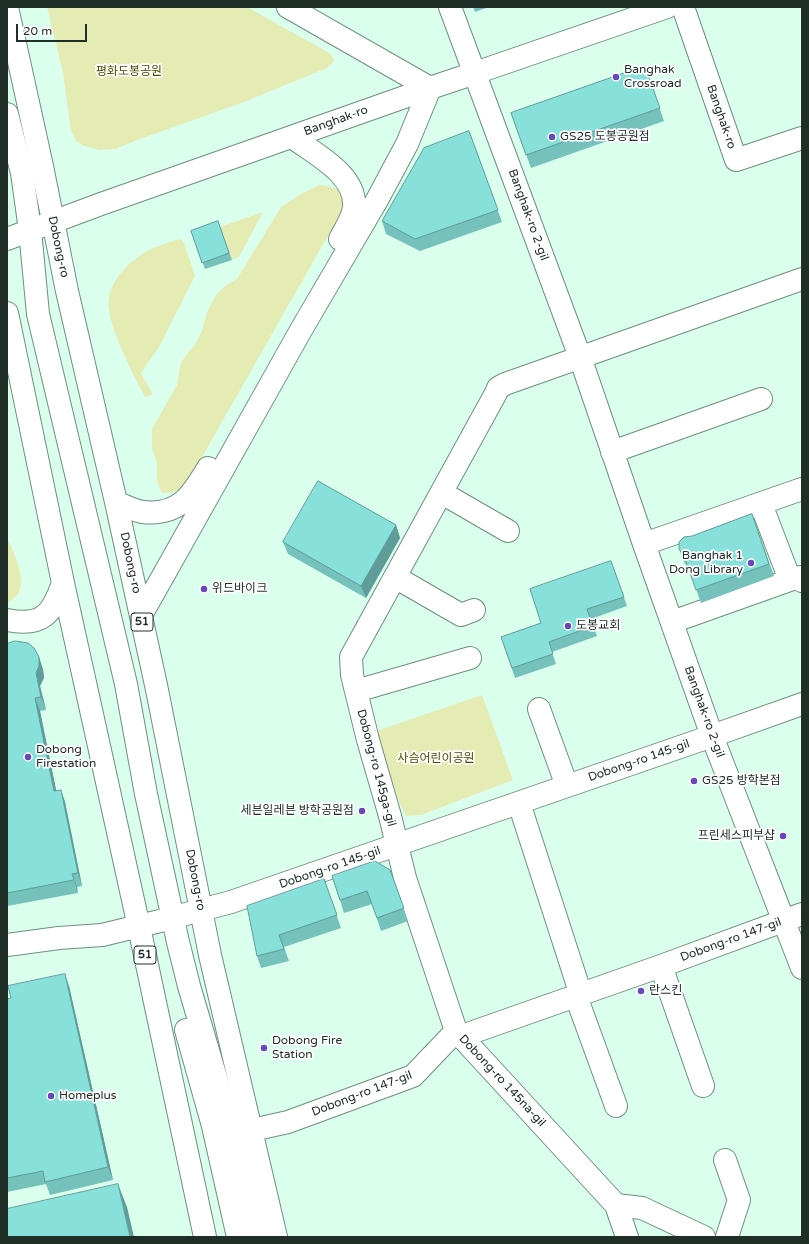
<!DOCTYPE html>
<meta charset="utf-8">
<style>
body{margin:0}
#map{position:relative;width:809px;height:1244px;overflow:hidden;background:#dbffed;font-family:"Varela Round",sans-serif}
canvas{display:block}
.frame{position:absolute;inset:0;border:8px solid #202e28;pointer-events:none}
.scale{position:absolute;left:16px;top:24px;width:71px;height:18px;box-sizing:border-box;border:2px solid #202e28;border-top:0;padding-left:5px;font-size:12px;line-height:14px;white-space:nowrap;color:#202e28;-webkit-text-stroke:3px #fff;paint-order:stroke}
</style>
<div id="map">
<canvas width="809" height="1244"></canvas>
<div class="frame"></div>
<div class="scale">20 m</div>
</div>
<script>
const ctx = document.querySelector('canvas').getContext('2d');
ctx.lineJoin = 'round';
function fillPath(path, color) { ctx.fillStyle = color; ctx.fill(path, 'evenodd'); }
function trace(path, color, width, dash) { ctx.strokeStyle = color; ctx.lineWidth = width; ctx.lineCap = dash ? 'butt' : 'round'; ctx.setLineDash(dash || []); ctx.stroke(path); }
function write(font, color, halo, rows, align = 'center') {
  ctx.font = font + ' "Varela Round","Noto Sans KR",sans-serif'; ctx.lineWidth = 3.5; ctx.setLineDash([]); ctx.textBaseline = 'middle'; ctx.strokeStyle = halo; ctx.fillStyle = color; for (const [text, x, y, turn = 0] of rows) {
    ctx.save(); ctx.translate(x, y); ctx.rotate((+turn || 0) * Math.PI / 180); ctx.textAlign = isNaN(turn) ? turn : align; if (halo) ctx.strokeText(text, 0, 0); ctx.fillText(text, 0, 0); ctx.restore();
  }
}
fillPath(new Path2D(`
 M47 7H247L331 54 334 61 327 68 244 102 140 139 115 149 99 150 84 146 76 141 71 131 63 73Z
 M320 185 331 187 340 191 343 200 341 213 202 457C192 476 186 494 162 493L157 482V463L152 449V429L177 385 181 362 196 343 202 331 207 312 216 295 225 286 237 279 281 207 301 194Z
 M263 212 239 257 232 260 220 227Z
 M179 239 183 241 185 246 195 276 159 347 141 373 153 395 145 397C134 375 104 321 109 297 113 278 128 263 144 253 154 247 168 243 179 239Z
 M7 538C13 550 25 576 20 590 18 595 13 599 10 602L7 601Z
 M482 695 513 780 421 815 406 816 398 799 376 731Z`), '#e4ebb3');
const minor = new Path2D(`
 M450 7 580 357 644 544 712 736 802 968
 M683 7 736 160 802 138
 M430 88 475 73
 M7 114 22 173 30 230 38 314 126 684 146 794 178 942 189 986 237 1149 258 1237
 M612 452 761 399
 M442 493 508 531
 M761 504 790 580 800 577 802 581
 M644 544 802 489
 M395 577 461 615 474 610
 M672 622 790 580
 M356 691 470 658
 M539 709 567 786
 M519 803 581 995
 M7 945 59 938 102 935 160 921 231 902 712 736 802 704
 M661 966 703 1086
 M576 996 616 1106
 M186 1030 213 1126 238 1237
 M462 1036 661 966 802 914
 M252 1130 288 1122 413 1076 456 1031
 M725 1160 739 1200 727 1237
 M616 1205 627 1237
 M704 1237 642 1208 616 1205 456 1031 405 878 390 816 368 740 352 675 351 657 496 393 498 388 505 384 802 279`);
const major = new Path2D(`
 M7 7 42 166 67 291 116 502 156 685 210 955 276 1237
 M288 7 430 88
 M475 73 667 7
 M292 137C315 154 357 175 354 207 353 218 345 229 340 239
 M7 239 101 204 430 88
 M7 313 63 583 139 927 205 1237
 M116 502C125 506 134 511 143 512 179 516 192 495 208 468
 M141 615 167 569 301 330 377 200 407 144 430 88
 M7 620C43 627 52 614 63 583`);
trace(minor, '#6e8f7f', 24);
trace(major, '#6e8f7f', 24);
trace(minor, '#fff', 22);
trace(major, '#fff', 22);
fillPath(new Path2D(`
 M473 7H489L475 12Z
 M645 66 664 121 531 168 511 113Z
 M469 131 502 222 420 251 386 234 382 221Z
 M218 221 232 260 205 269 191 231Z
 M752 514 774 576 701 603 689 569 684 562 679 549 692 536Z
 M396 525 400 538 366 598 288 554 283 542Z
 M611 561 627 606 591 619 597 636 552 652 556 664 515 678 501 637 541 623Z
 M7 644 43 669 44 678 40 686 46 710 40 711 56 791 61 790 65 802 82 886 77 887 78 893 7 906Z
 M390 870 408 921 381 931 372 904 344 913 340 900Z
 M324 879 341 928 284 947 289 961 261 968 257 956Z
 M69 986 113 1180 50 1195 46 1184 7 1192V999Z`), '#75c1bb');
fillPath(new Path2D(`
 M396 525 400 538 366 598 361 586Z
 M39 657 43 669 44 678 40 686 46 710 41 697 36 673Z
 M35 698 40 711 59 804 54 791Z
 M61 790 65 802 82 886 78 873Z
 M72 874 77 887 78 893 74 880Z
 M65 974 69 986 113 1180 108 1167Z
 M118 1184 127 1207 134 1237H130Z`), '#5f9d99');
const building = new Path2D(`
 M645 66 660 108 526 155 511 113Z
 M469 131 498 210 415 239 382 221 424 148Z
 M218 221 229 253 202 263 191 231Z
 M318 481 396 525 361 586 283 542Z
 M752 514 769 564 696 590 684 556 679 549V542L684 537 692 536Z
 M611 561 624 597 587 609 593 626 549 642 553 654 512 668 501 637 541 623 530 589Z
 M15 641 28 643 34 648 39 657V666L36 673 41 697 35 698 54 791 61 790 78 873 72 874 74 880 7 893V644Z
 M375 861 390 870 404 908 377 918 367 891 340 900 332 876Z
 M324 879 337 915 279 935 284 949 257 956 247 906Z
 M65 974 108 1167 45 1182 43 1171 7 1178V999L11 998 8 986Z
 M118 1184 130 1237H7V1209Z`);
fillPath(building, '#88e0da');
trace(building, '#5f9d99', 1);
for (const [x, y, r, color] of [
 [616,77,4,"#6846be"],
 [552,137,4,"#6846be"],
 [751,563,4,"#6846be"],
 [204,589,4,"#6846be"],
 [568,626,4,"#6846be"],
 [28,757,4,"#6846be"],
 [694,781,4,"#6846be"],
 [362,811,4,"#6846be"],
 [783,836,4,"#6846be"],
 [641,991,4,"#6846be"],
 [264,1048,4,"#6846be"],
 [51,1096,4,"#6846be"]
]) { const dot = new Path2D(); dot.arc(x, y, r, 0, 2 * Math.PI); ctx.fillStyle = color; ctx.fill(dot); trace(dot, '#fff', 1.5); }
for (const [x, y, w] of [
 [142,622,22],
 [145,955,22]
]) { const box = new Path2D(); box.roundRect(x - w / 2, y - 9, w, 18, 3); ctx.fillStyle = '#fff'; ctx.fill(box); trace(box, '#202e28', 1); }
write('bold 11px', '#202e28', null, [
 ["51",142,622],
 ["51",145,955]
]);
write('12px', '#202e28', '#fff', [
 ["Banghak",624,70],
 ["Crossroad",624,84],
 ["GS25 도봉공원점",560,137],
 ["Banghak 1",743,556,"right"],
 ["Dong Library",743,570,"right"],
 ["위드바이크",212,589],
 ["도봉교회",576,626],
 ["Dobong",36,750],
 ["Firestation",36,764],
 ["GS25 방학본점",702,781],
 ["세븐일레븐 방학공원점",354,811,"right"],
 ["프린세스피부샵",775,836,"right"],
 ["란스킨",649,991],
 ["Dobong Fire",272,1041],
 ["Station",272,1055],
 ["Homeplus",59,1096]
], 'left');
write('12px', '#4c5101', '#fff', [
 ["평화도봉공원",129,72],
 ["사슴어린이공원",436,759]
]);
write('12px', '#202e28', '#fff', [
 ["Banghak-ro",721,117,71],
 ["Banghak-ro",336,121,-20],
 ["Banghak-ro 2-gil",528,215,70],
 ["Dobong-ro",58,247,78],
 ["Dobong-ro",130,563,78],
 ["Banghak-ro 2-gil",704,712,70],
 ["Dobong-ro 145-gil",639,761,-19],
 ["Dobong-ro 145ga-gil",376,768,75],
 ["Dobong-ro 145-gil",330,868,-19],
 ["Dobong-ro",195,880,79],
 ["Dobong-ro 147-gil",731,940,-20],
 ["Dobong-ro 145na-gil",502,1081,47],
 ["Dobong-ro 147-gil",362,1094,-21]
]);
</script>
